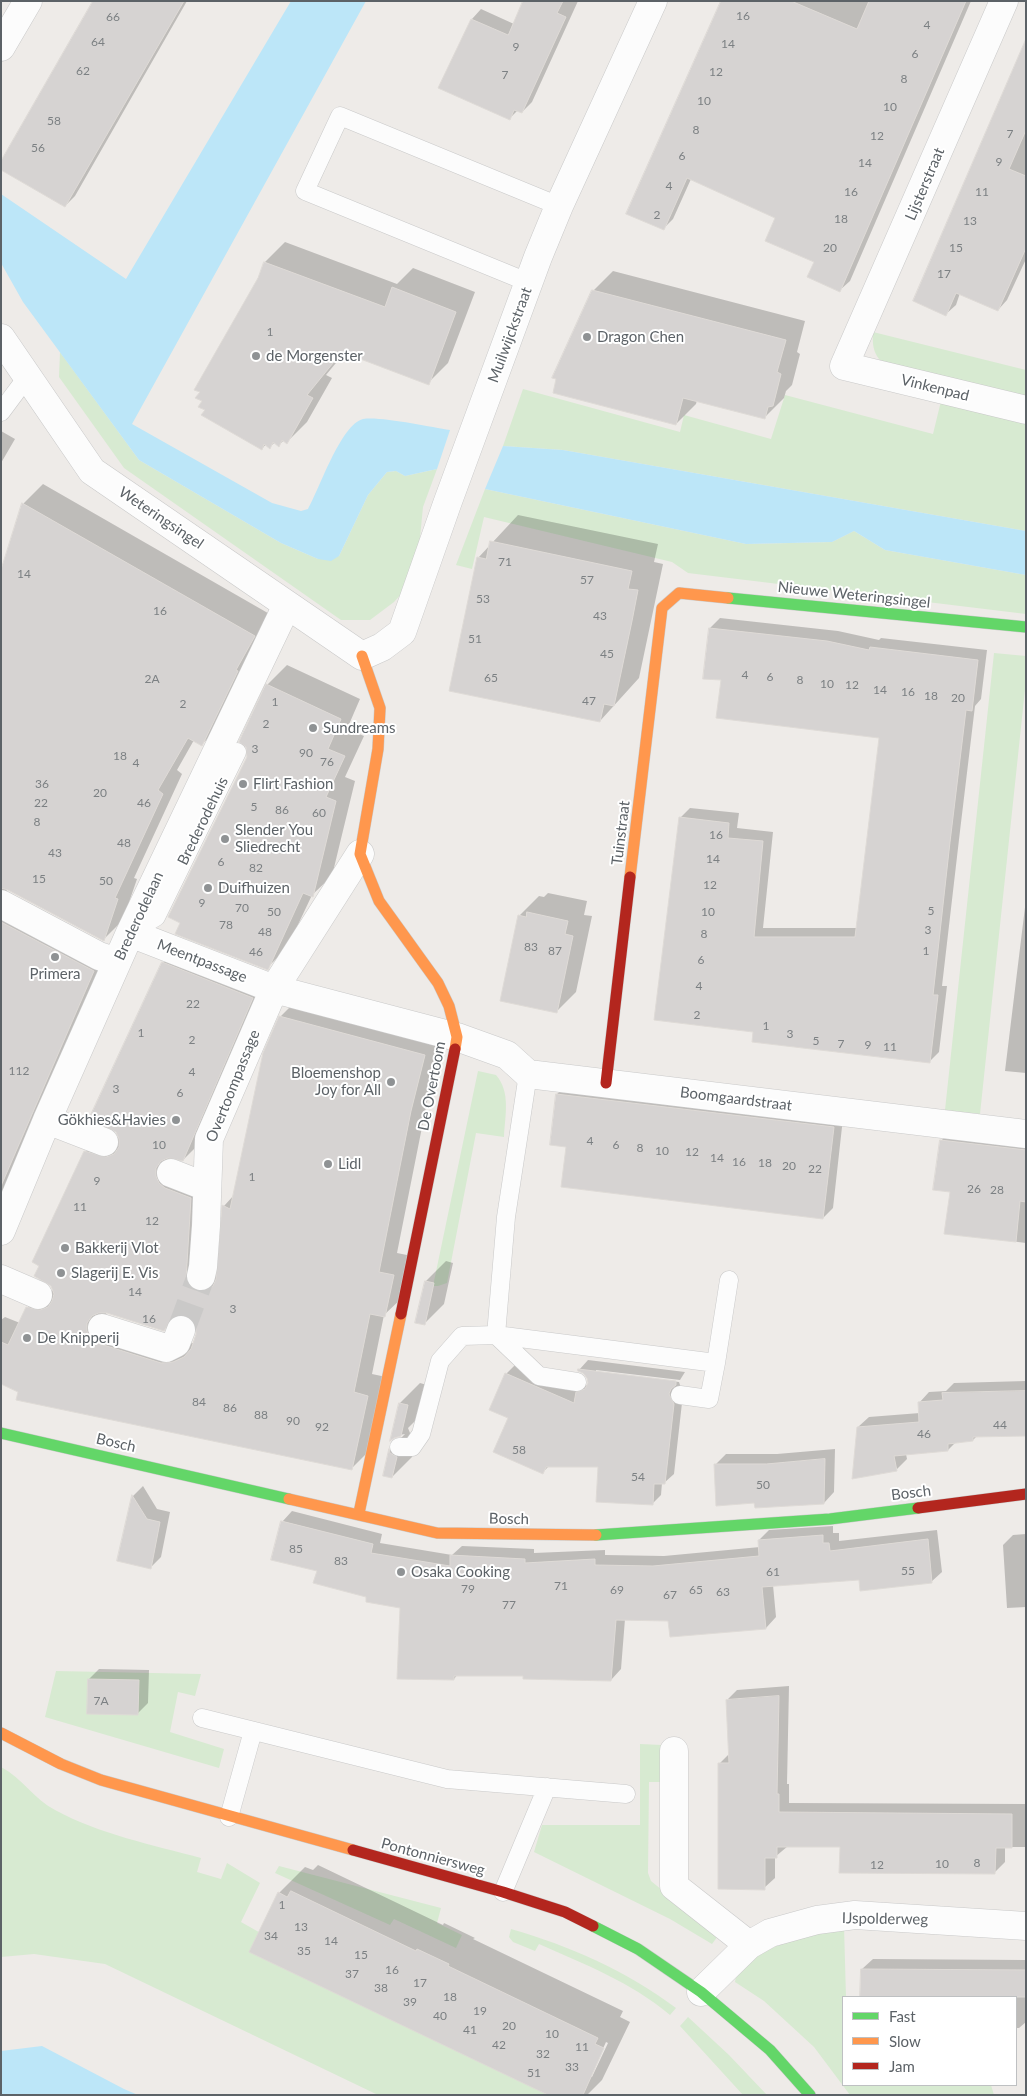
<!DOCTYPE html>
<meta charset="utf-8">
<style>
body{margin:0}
#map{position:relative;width:1027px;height:2096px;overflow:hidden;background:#eeebe8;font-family:Lato,sans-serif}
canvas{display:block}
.frame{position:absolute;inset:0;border:2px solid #5c6267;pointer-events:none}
.legend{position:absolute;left:842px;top:1996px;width:175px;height:90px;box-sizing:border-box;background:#fff;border:1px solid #bec0c2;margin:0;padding:6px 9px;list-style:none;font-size:15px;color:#5c6267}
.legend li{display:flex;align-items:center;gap:10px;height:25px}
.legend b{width:25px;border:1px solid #bec0c2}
</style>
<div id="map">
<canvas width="1027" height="2096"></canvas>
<div class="frame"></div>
<ul class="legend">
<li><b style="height:6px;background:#63d668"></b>Fast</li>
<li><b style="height:6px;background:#ff974d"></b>Slow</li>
<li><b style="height:6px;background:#b3261e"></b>Jam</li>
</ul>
</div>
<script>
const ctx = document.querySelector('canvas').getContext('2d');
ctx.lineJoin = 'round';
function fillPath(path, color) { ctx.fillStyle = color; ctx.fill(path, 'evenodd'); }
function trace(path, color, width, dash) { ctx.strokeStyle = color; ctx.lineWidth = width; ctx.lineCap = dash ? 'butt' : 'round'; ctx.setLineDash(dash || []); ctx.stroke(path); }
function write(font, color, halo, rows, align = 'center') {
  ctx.font = font + ' Lato,sans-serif'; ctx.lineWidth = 4; ctx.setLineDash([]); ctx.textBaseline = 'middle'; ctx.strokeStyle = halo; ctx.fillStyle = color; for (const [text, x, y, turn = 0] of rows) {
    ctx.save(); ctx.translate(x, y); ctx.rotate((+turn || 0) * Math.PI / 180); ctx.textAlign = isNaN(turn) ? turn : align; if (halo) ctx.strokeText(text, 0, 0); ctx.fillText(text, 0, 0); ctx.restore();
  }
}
fillPath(new Path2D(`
 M873 332 1026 370V400L886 366C874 356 872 347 873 332Z
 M60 352 139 460 281 543 318 559 339 556 368 495 387 472 396 471 405 476 437 469 423 507 416 578 394 602 370 620H341L124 468 59 377Z
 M523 389 680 432 684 415 771 439 785 395 933 434 941 401 1026 421V531L563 450 503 446Z
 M485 489 746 544 832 542 854 531 885 550 1026 575V614L688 573 672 562 484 517 472 569 456 565Z
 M994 653 1026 656V680L980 1114 945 1110Z
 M478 1071 496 1075C511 1092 505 1116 504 1137L476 1133 447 1283 438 1286H433Z
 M56 1671 201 1674 195 1696 178 1692 170 1732 224 1749 219 1768 45 1717Z
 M640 1744 662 1745V1782H649L648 1873 651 1881 718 1936 712 1944 670 1919 534 1852 542 1825H640Z
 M1 1767C22 1778 34 1799 55 1810 99 1834 153 1845 201 1858L197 1872 221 1879 227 1863 260 1883 241 1922 548 2095H378L105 1964 34 1954 1 1957Z
 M279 1866 441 1908 437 1923 462 1935 456 1948 394 1919 390 1925 275 1873Z
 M840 1926H844L846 1997H843V2085H991L994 2095H850L814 2047 764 2001 735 1982C741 1949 812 1935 840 1926Z
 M511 1929C570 1946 627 1971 676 2008L670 2015C631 1982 584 1964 539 1944L535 1951 513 1942 509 1937Z
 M688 2017 729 2055 767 2095H743L680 2026Z`), '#d7ead1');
fillPath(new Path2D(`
 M291 1H366L132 424 272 503 301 511 308 509C319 490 341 424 363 419 380 416 430 427 450 430L437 469 405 476 396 471 387 472 368 495 339 556 331 561 318 559 281 543 139 460 23 302 1 263V194L126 279Z
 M503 446 563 450 1026 531V575L885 550 854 531 832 542 746 544 485 489Z
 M42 2046 124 2089 138 2095H1V2051Z`), '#bce6f8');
fillPath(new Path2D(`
 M95 1H187L75 196 65 206Z
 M524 1H578L532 102 522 112 518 110 509 119 440 88 472 19 481 9 514 24Z
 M722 1H971L850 281 840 290 777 218 691 179 673 219 663 229Z
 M1026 42V259L1007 300 998 310 960 293 956 305 946 314Z
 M285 242 397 284 413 268 475 292 448 363 428 383 345 352 326 375 332 378 307 422 287 442 284 440 279 445 275 442 270 447 266 444 262 449 207 409 265 262Z
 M613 271 805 321 797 352 800 354 792 385 786 391 784 398 764 418 697 400 696 404 676 424 593 291Z
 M1 431 15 439 1 463Z
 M43 484 273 616 222 725 202 744 194 740 177 770 182 774 134 878 137 879 123 920 104 939 6 888 7 892 113 951 1 1207V574L24 503Z
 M518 515 658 544 654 562 663 564 639 678 600 721 478 558Z
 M720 618 838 631 879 640 881 638 987 650 981 699 975 706 960 831 942 986H947L939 1052 929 1062 754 1031 680 818 690 808 739 813 737 828 773 832 763 928H857L880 737 722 679 710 628Z
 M287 665 360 699 347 729 364 736 345 777 355 781 332 876 312 895 287 948 267 968 248 757 267 685Z
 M548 893 587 901 584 915 592 916 576 992 556 1012 519 916 539 896 544 897Z
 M1026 899V1073L1005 1071Z
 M181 944 271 979 202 1141 183 1160 174 1158 178 1164 210 1179 209 1269 218 1273 224 1206 234 1195 280 1017 299 998 443 1037 429 1092 397 1253 412 1256 403 1297 384 1315 372 1374 386 1377 371 1449 352 1468 1 1383V1320L5 1317 20 1323 27 1308 46 1289 54 1291 85 1152 104 1133 120 1138 163 963ZM105 1311 164 1330 180 1314H187L194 1319 198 1328 193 1343 181 1345 109 1320Z
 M567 1085 843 1118 833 1208 823 1218 568 1145 557 1094Z
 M951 1130 1026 1139V1243L946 1233 951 1191 941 1141Z
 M446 1261 453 1263 444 1304 424 1324 426 1281Z
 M588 1360 685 1372 680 1380 596 1370V1372L679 1382 683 1394 674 1474 664 1483H662L661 1495 652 1504 599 1465H550L543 1472 509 1417 506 1374 515 1365 578 1392 589 1383 588 1377 579 1370Z
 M1026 1381V1435L977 1436 973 1440 956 1442 948 1450 906 1454 907 1459 896 1470 858 1427 869 1417 920 1413 919 1403 929 1392 946 1391 954 1383Z
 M420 1383 427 1385 421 1415 408 1428 410 1433 416 1437 412 1457 392 1477 384 1475 390 1449 405 1434 394 1436 400 1403Z
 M835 1449 834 1492 824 1503 755 1502 715 1465 726 1454H777Z
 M143 1486 157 1509 170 1512 161 1557 150 1568 119 1560 133 1496Z
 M292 1511 382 1534 380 1543 452 1555 462 1546 534 1549V1553L605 1550V1555L664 1556 760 1547 759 1540 769 1530 833 1526V1533H839V1541L937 1530 942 1572 931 1582 860 1579 773 1585 776 1617 766 1628 669 1619H625L621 1669 611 1680 525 1674H458L454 1679 401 1607 318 1570 282 1522Z
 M1026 1534V1607L1007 1608 1003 1545 1013 1535Z
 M99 1669 149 1670 148 1703 137 1714 89 1679Z
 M789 1686 787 1784H789V1803L1026 1804V1847H1005V1862L995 1872 841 1846H788L775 1857V1878L764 1888 720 1763 730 1753 727 1700 737 1690Z
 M318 1865 443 1925 444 1923 475 1938 473 1939 623 2011 620 2017 630 2022 602 2080 587 2095H551L279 1893 305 1867 313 1870ZM606 2042 608 2043 592 2077H590Z
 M873 1959 1026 1960V2022L1019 2028H1016V1997H862V1969Z`), '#0003');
const building = new Path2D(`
 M93 1H184L65 207 1 170V161Z
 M523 1H563L557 13 566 17 522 113 514 110 510 120 438 88 471 19 508 35Z
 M721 1H791L857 29 869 1H966L840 292 807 277 814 262 765 241 775 218 687 178 664 230 626 214Z
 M1026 39V130L1009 169 1026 176V248L998 311 956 293 946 316 913 301Z
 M264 262 385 307 392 287 456 312 429 385 342 352 307 395 313 398 287 444 282 440 279 447 273 442 270 449 264 444 262 450 201 415 205 410 198 407 202 401 195 398 200 392 194 390 258 278Z
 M592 290 786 340 777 372 781 374 773 406 768 407 765 419 683 398 676 425 553 393 556 379 552 378Z
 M22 503 255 636 236 670 238 671 202 746 188 738 158 790 163 794 115 898 118 899 104 941 8 890 1 888V570Z
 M490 541 632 571 628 589 638 590 632 621 614 706 604 704 600 722 449 691 477 557 486 559Z
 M709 628 827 641 869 650 870 647 978 660 972 711 966 710 950 842 933 995H938L930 1063 752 1042 753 1032 654 1020 679 817 729 823 728 838 763 841 754 937H855L879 738 716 718 721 680 703 679Z
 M266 684 341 719 328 749 345 756 326 797 336 801 313 897 303 893 268 970 175 934 180 923 168 917 247 757 246 747 239 742Z
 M527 912 568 921 565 934 573 936 557 1013 500 1001 518 915 526 917Z
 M1 922 94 971 1 1186Z
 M162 962 253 998 183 1161 168 1158 161 1161 156 1168V1176L159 1183 165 1188 191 1198 186 1280 190 1287 197 1291H206L213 1286 216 1279 222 1205 230 1209 263 1053 279 1016 425 1055 411 1111 379 1272 394 1275 385 1317 370 1314 354 1392 368 1396 352 1470 16 1400 18 1392 1 1384V1342L8 1345 26 1307 40 1310 48 1307 52 1301 54 1294 51 1286 34 1276 39 1266 32 1262 84 1151 106 1157 114 1154 119 1147V1139L116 1132 89 1119ZM99 1313H107L164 1331 172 1318 178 1315H186L193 1321 196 1327V1335L191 1349 184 1357 173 1362 161 1363 97 1343 91 1339 87 1331V1323L92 1316Z
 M556 1094 834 1127 823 1219 561 1187 566 1147 550 1145Z
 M940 1140 1026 1150V1202L1020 1201 1016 1242 944 1234 950 1192 933 1190Z
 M425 1281 434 1283 425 1325 415 1323Z
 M578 1369 676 1381V1385L671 1389 669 1394 674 1404 665 1484H654L653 1505 596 1502 598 1467H546L543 1474 493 1452 508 1418 489 1410 505 1373 574 1403 576 1392 585 1389 588 1383 587 1378 583 1373 578 1371Z
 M1026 1391V1436L973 1437V1441L948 1444V1451L894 1456 897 1471 852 1479 857 1427 919 1422 918 1402 943 1400 942 1393Z
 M399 1403 408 1405 401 1436 394 1438 390 1441Z
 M389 1449 390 1453 397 1457 392 1478 383 1476Z
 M825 1459 824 1504 755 1508 754 1503 716 1506 714 1464H766Z
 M132 1495 147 1519 160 1522 151 1569 117 1561Z
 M281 1521 373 1544 371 1553 450 1566V1555L525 1559V1563L595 1559V1565L653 1566 759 1556 758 1540 823 1535V1543H829L830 1551 928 1539 932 1583 860 1591 859 1580 762 1587 766 1629 670 1637 668 1621 616 1620 611 1681 523 1679V1676H454V1680L397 1679 400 1608 366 1602V1597L313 1583 317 1571 271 1560Z
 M88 1679 139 1680 138 1715 87 1714Z
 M779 1696 777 1794H779V1812L1012 1814V1848H996L995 1874 839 1873 840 1847H777V1858H765V1890L718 1889V1763H729L726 1700Z
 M291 1891 416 1951 417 1949 449 1964 448 1966 598 2038 595 2044 604 2048 583 2095H548L249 1952 278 1892 287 1897Z
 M861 1969 1026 1970V1997H860Z`);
fillPath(building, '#d6d3d2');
trace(building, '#dedad6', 1);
trace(new Path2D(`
 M181 1330 201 1276`), '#cac9c8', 28, [28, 14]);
const lane = new Path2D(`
 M530 283 305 191 340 116 559 206
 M1 412 27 377
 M133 931 156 917 237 752
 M528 1074 506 1217 496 1335 539 1376 577 1382
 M680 1395 709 1399 716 1363
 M399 1447H412L421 1434 440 1361 462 1336 496 1335 716 1363 729 1280
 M202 1718 447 1779 626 1794
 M229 1817 253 1731
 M503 1892 547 1787`);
const street = new Path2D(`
 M1004 1 844 366 1026 410
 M1 47 28 1
 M1 338 92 471 362 656 382 647 402 632 447 504 538 257 559 206 653 1
 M1 904 99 956 117 962
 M130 933 274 989 457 1037 507 1055 528 1074 1026 1134
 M47 1120 104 1142
 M171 1173 207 1187
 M1 1231 47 1120 130 933 287 605
 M201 1276 203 1267 206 1226 209 1139 274 989 360 854
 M1 1279 38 1295
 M102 1328 166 1348 176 1343 181 1330
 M674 1751V1886L749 1945
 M701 1992 749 1945 770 1933 817 1920 855 1915 1026 1926`);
const fast = new Path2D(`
 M728 598 1026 627
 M1 1433 289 1499
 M596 1535 830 1519 918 1508
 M593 1926 638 1949 701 1992 770 2050 810 2095`);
const slow = new Path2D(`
 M362 656 380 708 378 749 360 854 379 901 438 983 449 1006 457 1037 455 1049
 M630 877 662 608 679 593 728 598
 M289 1499 437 1533 596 1535
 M359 1513 401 1314
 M1 1733 61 1764 101 1780 353 1850`);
const jam = new Path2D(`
 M606 1083 630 877
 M401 1314 455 1049
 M918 1508 1026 1494
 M353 1850 503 1892 565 1912 593 1926`);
trace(lane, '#c9c9c9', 19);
trace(street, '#c9c9c9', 29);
trace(fast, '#cacaca', 12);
trace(slow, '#cacaca', 12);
trace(jam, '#cacaca', 12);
trace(lane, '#fcfcfc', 18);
trace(street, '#fcfcfc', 28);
trace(fast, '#63d668', 11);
trace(slow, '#ff974d', 11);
trace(jam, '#b3261e', 11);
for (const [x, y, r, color] of [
 [587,337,5,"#8f9294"],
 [256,356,5,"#8f9294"],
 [313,728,5,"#8f9294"],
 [243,784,5,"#8f9294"],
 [225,839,5,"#8f9294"],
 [208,888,5,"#8f9294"],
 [55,957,5,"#8f9294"],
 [391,1082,5,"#8f9294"],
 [176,1120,5,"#8f9294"],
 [328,1164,5,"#8f9294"],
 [65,1248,5,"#8f9294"],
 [61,1273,5,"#8f9294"],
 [27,1338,5,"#8f9294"],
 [401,1572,5,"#8f9294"]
]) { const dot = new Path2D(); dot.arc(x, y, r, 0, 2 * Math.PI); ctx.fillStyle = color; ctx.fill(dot); trace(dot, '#fff', 2); }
write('12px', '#7c8083', null, [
 ["16",743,16],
 ["66",113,17],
 ["4",927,25],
 ["64",98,42],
 ["14",728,44],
 ["9",516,47],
 ["6",915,54],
 ["62",83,71],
 ["12",716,72],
 ["7",505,75],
 ["8",904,79],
 ["10",704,101],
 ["10",890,107],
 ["58",54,121],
 ["8",696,130],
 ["7",1010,134],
 ["12",877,136],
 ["56",38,148],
 ["6",682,156],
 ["9",999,162],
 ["14",865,163],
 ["4",669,186],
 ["16",851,192],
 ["11",982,192],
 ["2",657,215],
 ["18",841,219],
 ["13",970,221],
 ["20",830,248],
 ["15",956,248],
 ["17",944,274],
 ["1",270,332],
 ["71",505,562],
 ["14",24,574],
 ["57",587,580],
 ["53",483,599],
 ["16",160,611],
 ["43",600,616],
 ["51",475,639],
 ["45",607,654],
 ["4",745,675],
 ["6",770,677],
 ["65",491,678],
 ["2A",152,679],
 ["8",800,680],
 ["10",827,684],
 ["12",852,685],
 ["14",880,690],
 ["16",908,692],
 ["18",931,696],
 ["20",958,698],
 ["47",589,701],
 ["1",275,702],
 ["2",183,704],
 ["2",266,724],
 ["3",255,749],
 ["90",306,753],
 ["18",120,756],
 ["76",327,762],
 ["4",136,763],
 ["36",42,784],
 ["20",100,793],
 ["22",41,803],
 ["46",144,803],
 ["5",254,807],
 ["86",282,810],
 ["60",319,813],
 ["8",37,822],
 ["16",716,835],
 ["48",124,843],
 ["43",55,853],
 ["14",713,859],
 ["6",221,862],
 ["82",256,868],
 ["15",39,879],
 ["50",106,881],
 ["12",710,885],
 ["9",202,903],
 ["70",242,908],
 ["5",931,911],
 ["50",274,912],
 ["10",708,912],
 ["78",226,925],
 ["3",928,930],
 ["48",265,932],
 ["8",704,934],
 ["83",531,947],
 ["87",555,951],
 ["1",926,951],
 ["46",256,952],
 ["6",701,960],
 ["4",699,986],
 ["22",193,1004],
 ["2",697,1015],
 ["1",766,1026],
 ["1",141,1033],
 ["3",790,1034],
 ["2",192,1040],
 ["5",816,1041],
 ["7",841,1044],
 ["9",868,1045],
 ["11",890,1047],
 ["112",19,1071],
 ["4",192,1072],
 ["3",116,1089],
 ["6",180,1093],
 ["4",590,1141],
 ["10",159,1145],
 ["6",616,1145],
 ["8",640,1148],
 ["10",662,1151],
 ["12",692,1152],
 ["14",717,1158],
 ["16",739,1162],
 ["18",765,1163],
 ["20",789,1166],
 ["22",815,1169],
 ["1",252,1177],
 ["9",97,1181],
 ["26",974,1189],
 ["28",997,1190],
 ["11",80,1207],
 ["12",152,1221],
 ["14",135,1292],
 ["3",233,1309],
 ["16",149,1319],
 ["84",199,1402],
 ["86",230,1408],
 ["88",261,1415],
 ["90",293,1421],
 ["44",1000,1425],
 ["92",322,1427],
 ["46",924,1434],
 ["58",519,1450],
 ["54",638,1477],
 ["50",763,1485],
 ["85",296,1549],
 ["83",341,1561],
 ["55",908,1571],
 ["61",773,1572],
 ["71",561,1586],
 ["79",468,1589],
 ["69",617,1590],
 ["65",696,1590],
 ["63",723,1592],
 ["67",670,1595],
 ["77",509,1605],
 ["7A",101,1701],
 ["8",977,1863],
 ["10",942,1864],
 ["12",877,1865],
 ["1",282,1905],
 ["13",301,1927],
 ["34",271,1936],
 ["14",331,1941],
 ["35",304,1951],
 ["15",361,1955],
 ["16",392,1970],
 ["37",352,1974],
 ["17",420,1983],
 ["38",381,1988],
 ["18",450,1997],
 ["39",410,2002],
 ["19",480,2011],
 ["40",440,2016],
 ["20",509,2026],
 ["41",470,2030],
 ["10",552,2034],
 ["42",499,2045],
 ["11",582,2047],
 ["32",543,2054],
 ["33",572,2067],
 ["51",534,2073]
]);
write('15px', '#5c6267', '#fff', [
 ["Lijsterstraat",925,184,-67],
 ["Muilwijckstraat",510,335,-70],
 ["Vinkenpad",935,388,14],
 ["Weteringsingel",161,518,34],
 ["Nieuwe Weteringsingel",854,595,6],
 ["Brederodehuis",203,821,-64],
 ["Tuinstraat",621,833,-83],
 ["Brederodelaan",139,916,-65],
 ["Meentpassage",202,961,21],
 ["Overtoompassage",233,1086,-68],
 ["De Overtoom",432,1086,-79],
 ["Boomgaardstraat",736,1099,7],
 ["Bosch",116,1443,13],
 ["Bosch",911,1493,-7],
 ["Bosch",509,1519,1],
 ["Pontonniersweg",433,1857,15],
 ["IJspolderweg",885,1919,1]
]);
write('15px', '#5c6267', '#fff', [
 ["Dragon Chen",597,337],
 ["de Morgenster",266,356],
 ["Sundreams",323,728],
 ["Flirt Fashion",253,784],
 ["Slender You",235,830],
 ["Sliedrecht",235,847],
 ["Duifhuizen",218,888],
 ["Primera",55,974,"center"],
 ["Bloemenshop",381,1073,"right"],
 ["Joy for All",381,1090,"right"],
 ["Gökhies&Havies",166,1120,"right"],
 ["Lidl",338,1164],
 ["Bakkerij Vlot",75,1248],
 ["Slagerij E. Vis",71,1273],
 ["De Knipperij",37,1338],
 ["Osaka Cooking",411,1572]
], 'left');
</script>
